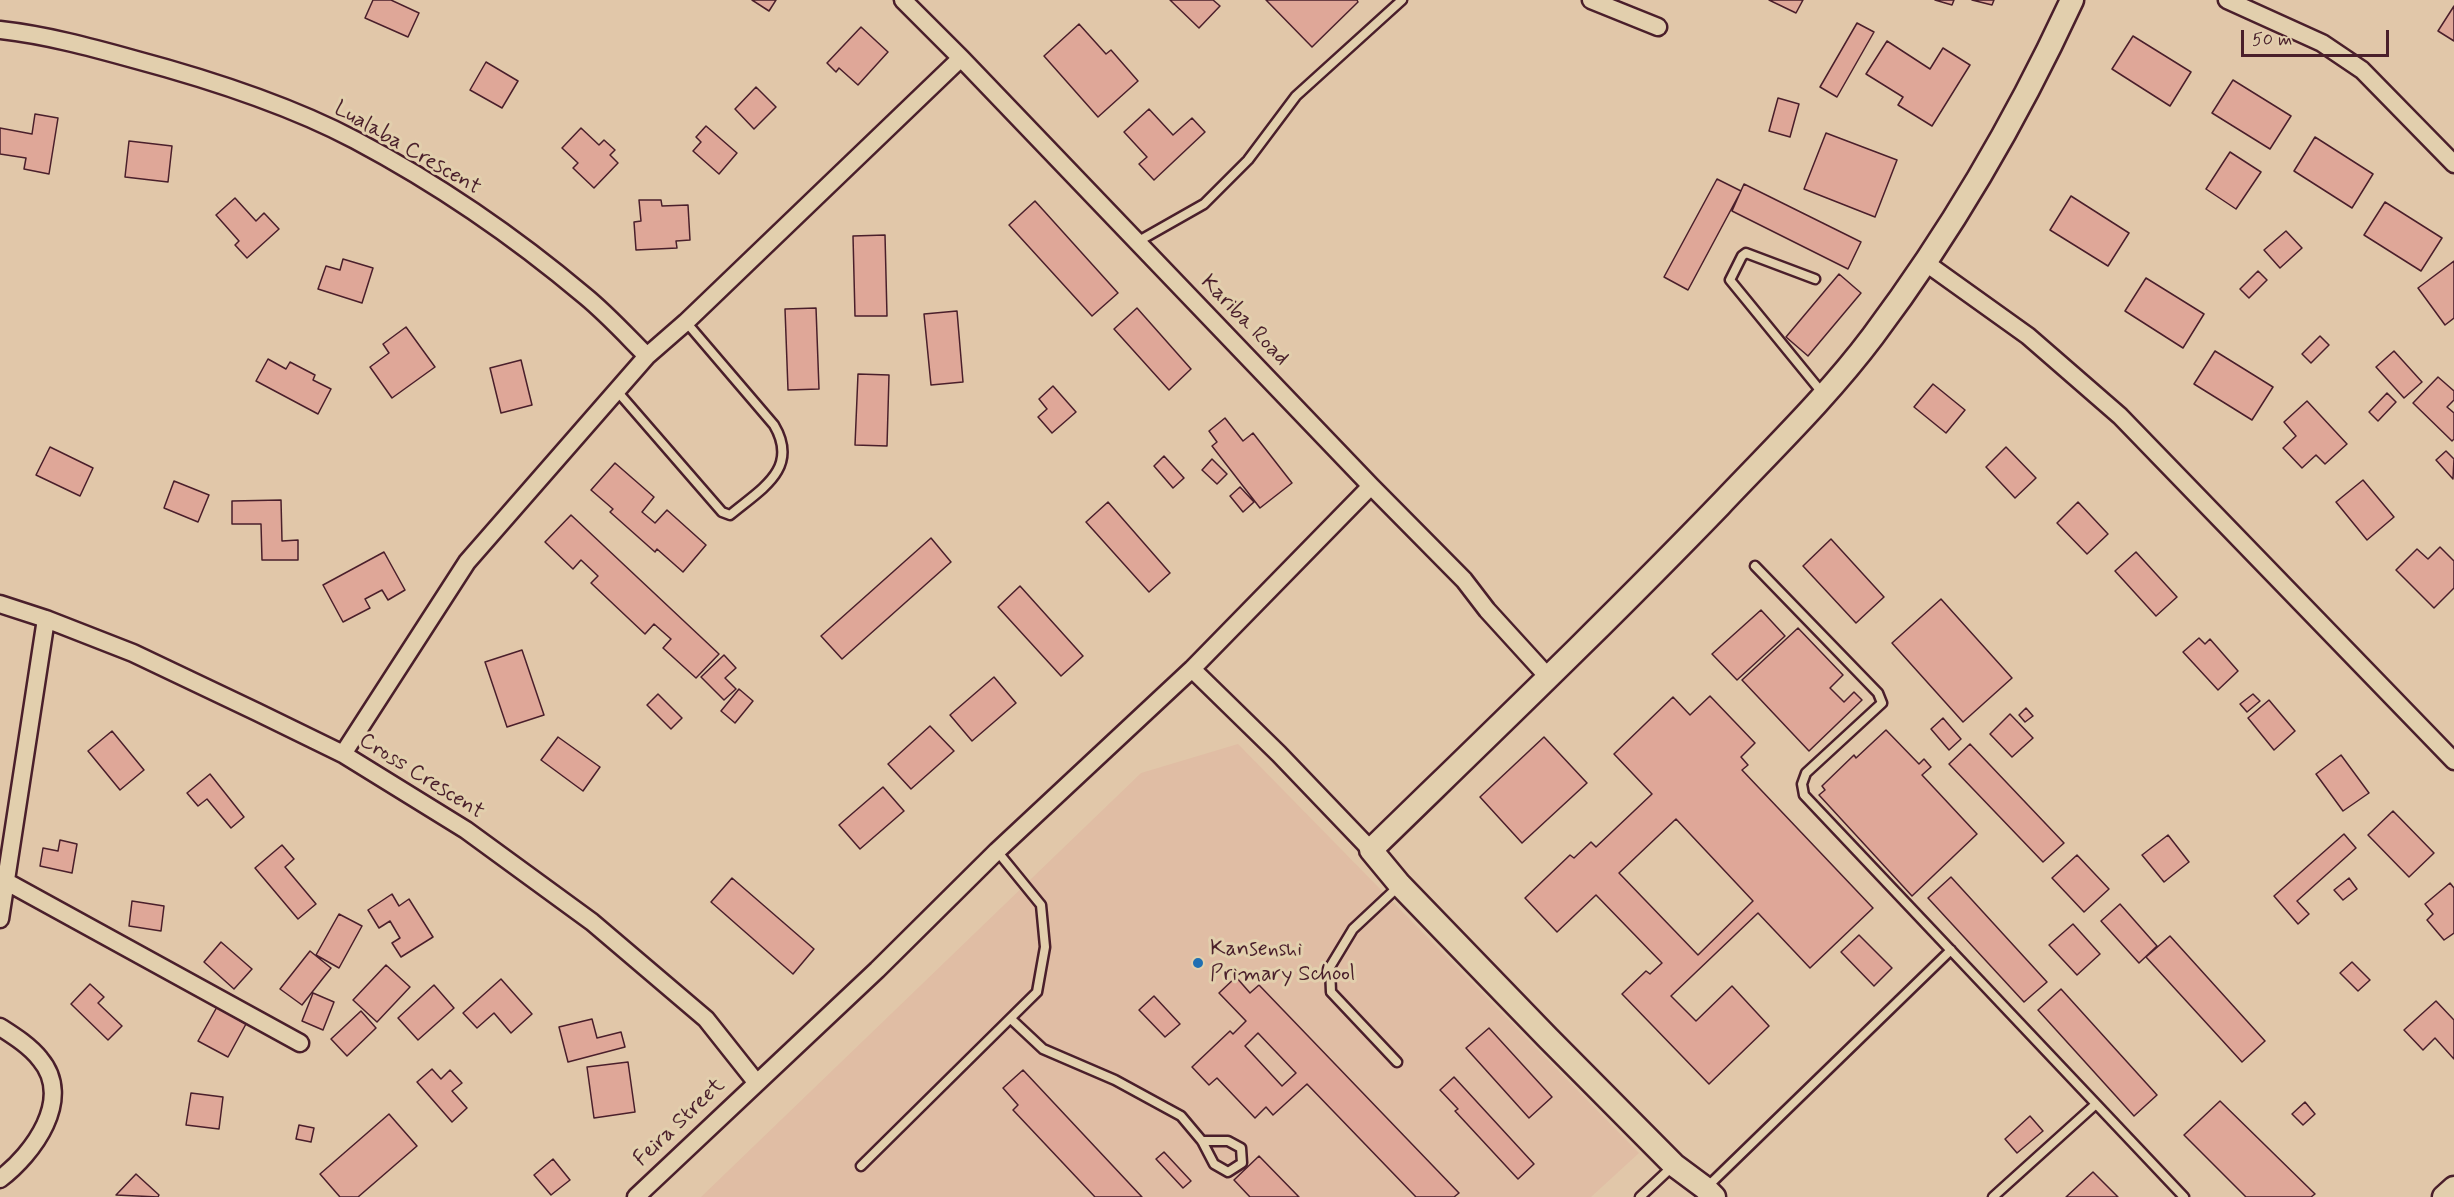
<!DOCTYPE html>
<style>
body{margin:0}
#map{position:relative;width:2454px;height:1197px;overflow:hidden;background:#e1c7a9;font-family:Mynerve,sans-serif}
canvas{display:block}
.scale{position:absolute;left:2241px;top:30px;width:148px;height:27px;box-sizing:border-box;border:3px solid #4a1f2b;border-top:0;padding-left:8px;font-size:18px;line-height:21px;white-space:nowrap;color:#4a1f2b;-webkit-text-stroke:4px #e2cfad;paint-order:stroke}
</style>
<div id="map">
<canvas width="2454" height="1197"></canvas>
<div class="scale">50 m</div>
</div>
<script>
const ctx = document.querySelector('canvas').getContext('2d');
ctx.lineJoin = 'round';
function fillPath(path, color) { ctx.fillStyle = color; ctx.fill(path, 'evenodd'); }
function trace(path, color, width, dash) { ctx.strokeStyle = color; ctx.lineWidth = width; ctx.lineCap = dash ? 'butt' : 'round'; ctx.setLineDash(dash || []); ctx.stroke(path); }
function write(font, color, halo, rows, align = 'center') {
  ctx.font = font + ' Mynerve,sans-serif'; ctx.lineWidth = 6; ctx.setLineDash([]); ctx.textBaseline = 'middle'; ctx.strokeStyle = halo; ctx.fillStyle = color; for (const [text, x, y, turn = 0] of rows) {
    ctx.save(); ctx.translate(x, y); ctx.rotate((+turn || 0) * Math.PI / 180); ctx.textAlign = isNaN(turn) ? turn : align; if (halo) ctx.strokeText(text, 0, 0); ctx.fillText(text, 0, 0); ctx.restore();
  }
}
fillPath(new Path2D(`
 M1238 744 1639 1153 1591 1197H701L1141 773Z`), '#e0bda4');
const building = new Path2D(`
 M373 0H391L419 13 408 37 365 18Z
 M752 0H776L769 11Z
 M1170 0H1213L1220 6 1199 28Z
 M1266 0H1357L1358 2 1312 47Z
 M1769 0H1803L1796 13Z
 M1935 0H1954L1952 5Z
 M1972 0H1994L1992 5Z
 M2454 6V41L2438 31Z
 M1857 23 1874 32 1837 97 1820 87Z
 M1079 24 1106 54 1111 50 1138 81 1098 117 1044 56Z
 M861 27 888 52 858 85 839 68 836 72 827 63Z
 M2133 36 2191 72 2170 106 2112 69Z
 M1887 41 1930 69 1943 48 1970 65 1932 126 1898 105 1903 97 1866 74Z
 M486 62 518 81 502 108 470 90Z
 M2233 80 2291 116 2270 149 2212 113Z
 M756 87 776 107 754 129 735 109Z
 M1778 98 1799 104 1790 137 1769 131Z
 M1149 109 1173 135 1192 118 1205 132 1154 180 1139 164 1147 157 1124 132Z
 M35 114 58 118 49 174 24 169 26 158 0 154V128L32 134Z
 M706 126 737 153 719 174 693 151 701 142 696 137Z
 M581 128 599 145 604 140 615 150 610 155 618 163 594 188 573 168 578 163 562 148Z
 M1826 133 1897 160 1875 217 1804 189Z
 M2315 137 2373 174 2352 208 2294 171Z
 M129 141 172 146 168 182 125 177Z
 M2230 152 2261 172 2236 209 2206 189Z
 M1717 179 1741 191 1688 290 1664 277Z
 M1744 184 1861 242 1848 269 1732 211Z
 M2071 196 2129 233 2108 266 2050 230Z
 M235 198 256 221 264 213 279 229 247 258 235 245 239 241 216 215Z
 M639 200H661L662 206 688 205 690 240 676 241 677 248 636 250 634 222 641 221Z
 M1035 201 1118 293 1092 316 1009 225Z
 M2385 202 2442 238 2421 271 2364 235Z
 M2286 231 2302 248 2280 268 2264 250Z
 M885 235 887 316H855L853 236Z
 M343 259 373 268 362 303 318 289 326 266 340 270Z
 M2454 261V318L2445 325 2418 288Z
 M2258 271 2267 280 2249 298 2240 289Z
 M1839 274 1861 293 1808 356 1786 337Z
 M2146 278 2204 314 2183 348 2125 311Z
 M816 308 819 389 788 390 785 309Z
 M1137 308 1191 369 1169 390 1114 329Z
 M957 311 963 382 931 385 924 314Z
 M406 327 435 367 392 398 370 367 389 353 383 344Z
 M2320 336 2329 345 2311 363 2302 354Z
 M2215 351 2273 387 2252 420 2194 384Z
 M2394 351 2422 382 2404 398 2376 367Z
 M268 359 286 369 290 362 315 375 313 380 331 389 318 414 256 381Z
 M521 360 532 405 501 413 490 368Z
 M858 374 889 375 887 446 855 445Z
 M2438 377 2454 391V400L2447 407 2454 413V439L2452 441 2413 403Z
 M1933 384 1965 410 1946 433 1914 407Z
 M1053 386 1076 412 1052 433 1038 417 1047 409 1039 399Z
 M2387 393 2396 402 2378 421 2369 412Z
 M2307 401 2347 444 2325 464 2316 455 2302 468 2283 448 2296 436 2284 422Z
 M1225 418 1243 441 1253 433 1292 483 1260 508 1212 446 1217 442 1209 431Z
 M50 447 93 468 80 496 36 475Z
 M2006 447 2036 478 2015 498 1986 467Z
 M2446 451 2454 459 2453 479 2436 460Z
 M1164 456 1184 478 1173 488 1154 466Z
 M1212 459 1227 474 1217 484 1202 470Z
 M615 463 654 497 642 512 655 523 667 510 706 545 683 572 657 549 655 552 610 512 613 509 591 490Z
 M2363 480 2394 517 2367 540 2336 502Z
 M174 481 209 495 198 522 164 508Z
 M1240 487 1254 502 1243 512 1230 496Z
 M281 500 282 541 298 540V560H262L261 524H232V501Z
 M1108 502 1170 573 1149 592 1086 522Z
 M2078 502 2108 534 2087 554 2057 523Z
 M571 515 719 654 696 678 663 648 671 639 654 624 645 634 591 583 598 576 581 560 573 569 545 542Z
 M931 538 951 562 842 659 821 636Z
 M1831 539 1884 597 1856 623 1803 566Z
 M2440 547 2454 561V588L2434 608 2396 570 2417 549 2428 559Z
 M384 552 405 590 388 600 382 590 365 599 370 608 343 622 323 585Z
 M2136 552 2177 597 2156 616 2115 571Z
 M1020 586 1083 656 1061 676 998 607Z
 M1941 599 2012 678 1963 722 1892 643Z
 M1761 610 1785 636 1737 680 1712 654Z
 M1798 628 1843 675 1830 688 1844 702 1854 692 1862 700 1809 751 1742 680Z
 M2199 638 2205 644 2210 639 2238 671 2218 690 2183 652Z
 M522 650 544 715 507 727 485 662Z
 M724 655 736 668 725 678 736 689 724 700 701 677Z
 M994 677 1016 703 972 741 950 715Z
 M739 689 753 701 735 723 721 711Z
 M658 694 682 718 671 729 647 705Z
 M2253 694 2260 701 2247 712 2240 704Z
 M1710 696 1755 743 1741 757 1748 765 1742 770 1873 908 1810 968 1758 913 1671 996 1696 1021 1732 986 1769 1026 1709 1084 1622 994 1646 971 1650 974 1662 963 1596 895 1557 932 1525 898 1570 855 1574 858 1591 842 1596 847 1652 794 1614 754 1673 697 1690 715ZM1676 819 1753 901 1698 955 1619 873Z
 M2269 700 2295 731 2274 750 2248 718Z
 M2026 708 2033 716 2025 722 2019 715Z
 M2010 714 2033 738 2012 757 1990 734Z
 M1943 718 1961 739 1949 750 1931 729Z
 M930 726 954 751 911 789 888 764Z
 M1886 730 1919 764 1924 759 1931 767 1922 775 1977 834 1912 896 1819 795 1825 790 1822 786 1854 755 1856 758Z
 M112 731 144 770 120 790 88 751Z
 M558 737 600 767 583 791 541 760Z
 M1544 737 1587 783 1522 843 1480 797Z
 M1970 744 2064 843 2043 862 1949 764Z
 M2341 755 2369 793 2343 811 2316 774Z
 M210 774 244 817 231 828 207 799 198 806 187 793Z
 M883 787 904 811 860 849 839 825Z
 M2393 811 2434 853 2409 877 2368 835Z
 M2344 834 2356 848 2297 901 2309 914 2298 924 2274 896Z
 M2168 835 2189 862 2164 882 2142 855Z
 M60 840 77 844 72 873 40 866 43 848 58 851Z
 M282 845 294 859 285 867 316 904 298 919 255 868Z
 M2077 855 2109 889 2084 912 2052 878Z
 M1951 877 2047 982 2024 1002 1928 898Z
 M732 878 814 949 793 974 711 902Z
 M2349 878 2357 889 2343 900 2334 890Z
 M2450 883 2454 888V933L2444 940 2427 920 2433 914 2425 904Z
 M392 894 399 906 409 899 433 937 401 957 392 943 400 938 390 921 379 928 368 910Z
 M132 901 164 906 161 931 129 926Z
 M2120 904 2157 946 2139 963 2101 921Z
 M339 914 362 926 339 968 316 955Z
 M2073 924 2100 954 2077 975 2049 945Z
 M1859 935 1892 968 1874 986 1841 952Z
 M2170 936 2265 1041 2242 1062 2146 957Z
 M221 942 252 969 234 989 204 962Z
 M310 951 331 968 302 1005 280 989Z
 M2352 962 2370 980 2358 991 2340 973Z
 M386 965 410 987 377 1022 353 1000Z
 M1236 977 1250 993 1259 985 1459 1193 1454 1197H1416L1307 1084 1273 1115 1266 1107 1255 1118 1217 1078 1209 1085 1192 1067 1230 1031 1233 1034 1246 1021 1219 993ZM1258 1033 1296 1073 1282 1086 1245 1046Z
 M501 979 532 1014 511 1033 494 1013 477 1028 463 1013Z
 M90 984 104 997 98 1003 122 1026 108 1040 71 1004Z
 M434 985 454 1008 418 1040 398 1018Z
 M2061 989 2157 1095 2134 1116 2038 1010Z
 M313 993 334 1002 323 1030 302 1021Z
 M1154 996 1180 1024 1165 1037 1139 1010Z
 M2436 1001 2454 1020V1059L2435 1038 2423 1050 2404 1030Z
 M217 1007 246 1024 228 1057 198 1041Z
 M361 1011 376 1028 347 1056 331 1039Z
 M592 1019 597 1038 621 1032 625 1047 568 1062 559 1027Z
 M1489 1028 1552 1097 1529 1118 1466 1048Z
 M628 1062 635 1112 594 1118 587 1067Z
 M432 1069 441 1079 450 1070 462 1083 452 1091 467 1108 452 1122 417 1082Z
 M1023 1070 1142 1197H1095L1013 1110 1018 1105 1003 1088Z
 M1454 1077 1534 1164 1518 1179 1455 1111 1458 1109 1440 1090Z
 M191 1093 223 1097 219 1129 186 1125Z
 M2220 1101 2315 1194 2311 1197H2246L2184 1135Z
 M2305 1102 2315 1114 2303 1125 2292 1114Z
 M389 1114 417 1146 358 1197H340L320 1174Z
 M2030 1116 2043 1131 2017 1153 2005 1139Z
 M299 1125 314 1128 311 1142 296 1139Z
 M1164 1152 1191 1181 1183 1188 1156 1159Z
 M1259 1156 1299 1197H1250L1234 1180Z
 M553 1159 570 1180 551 1195 534 1175Z
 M2093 1172 2118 1197H2066Z
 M136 1174 159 1195 158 1197 116 1195Z`);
fillPath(building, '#dfa798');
trace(building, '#4a1f2b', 1.5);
const lane = new Path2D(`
 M1137 242 1204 204 1248 160 1296 96 1402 0
 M1815 279 1746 253 1742 256 1730 280 1824 395
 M617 391 722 512 730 515C761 489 800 469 774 425L686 322
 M1755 566 1878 693 1882 703 1806 773 1802 784 1804 795 2184 1197
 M1011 1019 1043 1049 1115 1080 1181 1116 1202 1141 1214 1164 1228 1172 1242 1163 1241 1148 1228 1141H1202
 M1397 1062 1331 992 1330 967 1353 929 1400 885
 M861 1166 1037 992 1045 947 1041 905 997 851
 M1706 1188 1951 950
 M1640 1197 1674 1165
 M1993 1197 2096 1104`);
const street = new Path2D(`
 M903 0 961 58 1371 486 1464 580 1487 610 1549 678
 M1591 0 1658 27
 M2227 0 2322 43 2362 70 2454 164
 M0 30C45 35 90 47 133 59 208 79 287 104 355 140 436 183 515 237 585 296 607 314 627 336 647 356
 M1926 263 2028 336 2120 416 2454 761
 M0 604 46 619 133 653 257 712 343 754 466 830 592 922 706 1019 756 1082
 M1192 669 1279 754 1371 850
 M343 754 467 562 647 356 686 322 961 58
 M7 882 300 1043
 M0 919 46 619
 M0 1027C14 1036 30 1046 40 1059 74 1099 33 1154 0 1179
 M636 1197 877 970 997 851 1192 669 1371 486`);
const secondary = new Path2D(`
 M1714 1197 1705 1188 1674 1165 1548 1038 1400 885 1371 850C1488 736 1606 623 1720 505 1772 450 1828 396 1873 336 1951 232 2018 117 2072 0
 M2444 1197 2454 1188`);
trace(lane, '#4a1f2b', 13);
trace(street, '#4a1f2b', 21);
trace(secondary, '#4a1f2b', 27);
trace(lane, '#e2cfad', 8);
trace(street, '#e2cfad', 16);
trace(secondary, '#e2cfad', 22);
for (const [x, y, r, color] of [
 [1198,963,6,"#1f6fb2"]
]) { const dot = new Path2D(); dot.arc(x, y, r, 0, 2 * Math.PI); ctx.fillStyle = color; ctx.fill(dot); trace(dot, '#e2cfad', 2); }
write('22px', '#4a1f2b', '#e2cfad', [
 ["Lualaba Crescent",407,149,30],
 ["Kariba Road",1244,321,46],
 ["Cross Crescent",421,777,32],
 ["Feira Street",680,1123,-44]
]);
write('22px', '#4a1f2b', '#e2cfad', [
 ["Kansenshi",1210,950],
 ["Primary School",1210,975]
], 'left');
</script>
